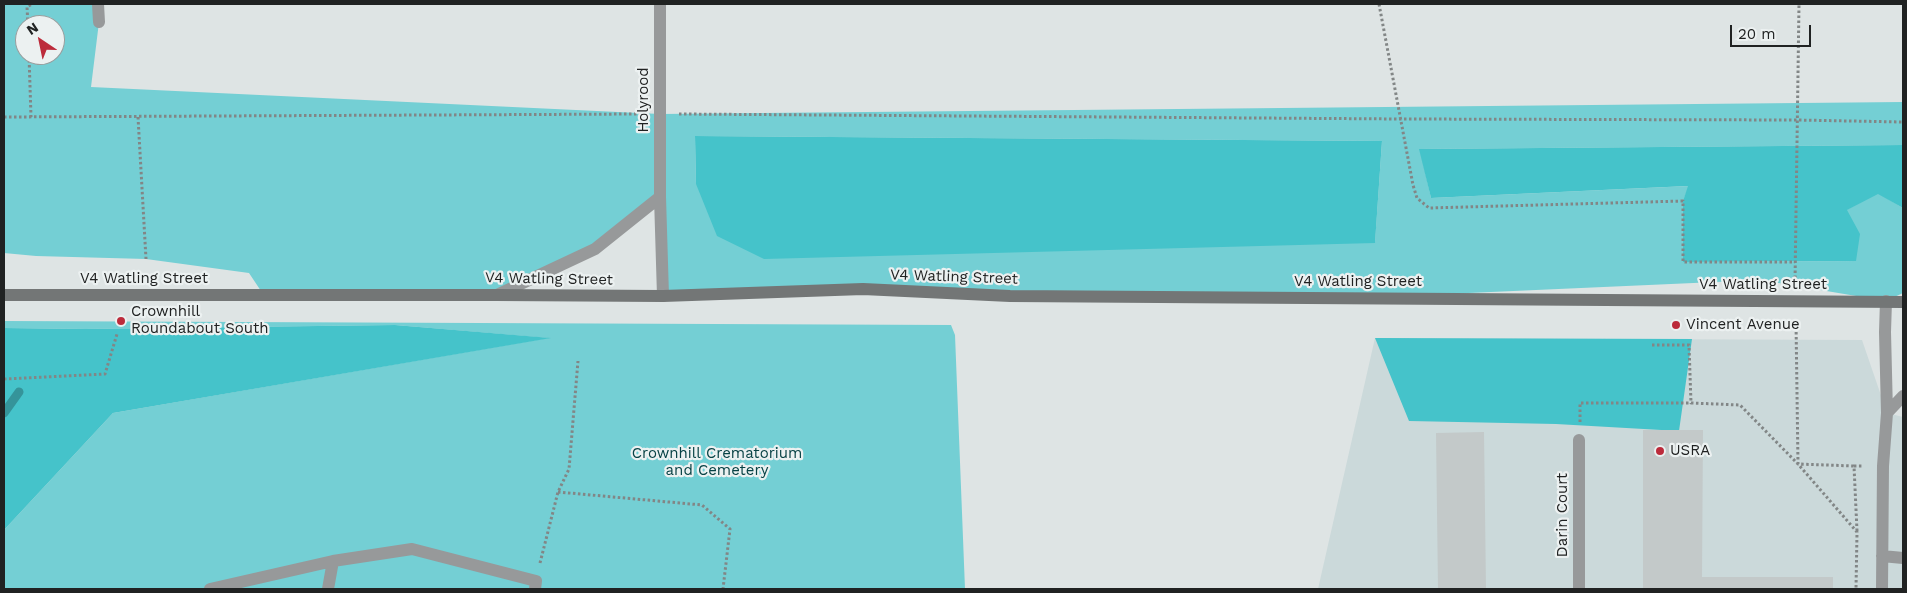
<!DOCTYPE html>
<style>
body{margin:0}
#map{position:relative;width:1907px;height:593px;overflow:hidden;background:#dee4e4;font-family:"Work Sans",sans-serif}
canvas{display:block}
.frame{position:absolute;inset:0;border:5px solid #202222;pointer-events:none}
.north{position:absolute;left:15px;top:15px;width:50px;height:50px;box-sizing:border-box;background:#ecf1f1;border:1px solid #9a9e9e;border-radius:50%;rotate:326deg;font-size:14px;font-weight:700;line-height:20px;text-align:center;color:#202222}
.north::after{content:'';display:block;margin:auto;width:18px;height:22px;background:#bc2b3b;clip-path:polygon(50% 0,100% 100%,50% 72%,0 100%)}
.scale{position:absolute;left:1730px;top:25px;width:81px;height:22px;box-sizing:border-box;border:2px solid #202222;border-top:0;padding-left:6px;font-size:15px;line-height:18px;white-space:nowrap;color:#202222;-webkit-text-stroke:4px #ecf1f1;paint-order:stroke}
</style>
<div id="map">
<canvas width="1907" height="593"></canvas>
<div class="frame"></div>
<div class="north">N</div>
<div class="scale">20 m</div>
</div>
<script>
const ctx = document.querySelector('canvas').getContext('2d');
ctx.lineJoin = 'round';
function fillPath(path, color) { ctx.fillStyle = color; ctx.fill(path, 'evenodd'); }
function trace(path, color, width, dash) { ctx.strokeStyle = color; ctx.lineWidth = width; ctx.lineCap = dash ? 'butt' : 'round'; ctx.setLineDash(dash || []); ctx.stroke(path); }
function write(font, color, halo, rows, align = 'center') {
  ctx.font = font + ' "Work Sans",sans-serif'; ctx.lineWidth = 4.5; ctx.setLineDash([]); ctx.textBaseline = 'middle'; ctx.strokeStyle = halo; ctx.fillStyle = color; for (const [text, x, y, turn = 0] of rows) {
    ctx.save(); ctx.translate(x, y); ctx.rotate((+turn || 0) * Math.PI / 180); ctx.textAlign = isNaN(turn) ? turn : align; if (halo) ctx.strokeText(text, 0, 0); ctx.fillText(text, 0, 0); ctx.restore();
  }
}
fillPath(new Path2D(`
 M1375 338 1862 340 1887 413 1903 417V589H1318Z`), '#cbd9da');
fillPath(new Path2D(`
 M4 4H98L99 22 91 87 660 114 1903 102V145L1420 149 1431 198 1689 186 1683 201 1684 262 1856 261 1846 210 1878 193 1903 208V293L1886 301 1761 280 1356 298 863 289 663 296 660 198 595 249 497 295 263 294 249 273 146 259 36 256 4 253ZM25 25H55V55H25ZM695 136 1382 141 1375 242 696 184Z
 M4 321 951 325 955 335 965 589H4V530L113 413 548 338 395 325 85 329 4 328Z`), '#74cfd4');
fillPath(new Path2D(`
 M695 136 1382 141 1375 243 764 259 717 236 696 184Z
 M1903 145V208L1878 194 1847 210 1860 234 1856 261 1683 262V201L1688 186 1431 198 1419 149Z
 M395 325 551 338 113 413 4 530V328L85 329Z
 M1375 338 1692 339 1679 431 1556 424 1409 421Z`), '#45c3ca');
trace(new Path2D(`
 M4 413 19 392`), '#35949a', 9);
fillPath(new Path2D(`
 M1643 430H1703L1702 577H1833V589H1643Z
 M1484 432 1486 589H1438L1436 433Z`), '#c3c9c9');
trace(new Path2D(`
 M1379 4 1413 185 1417 198 1429 208 1683 201V262H1795
 M28 25 27 7 32 4
 M29 55 31 117
 M679 114 1401 119 1797 120 1903 122
 M4 117 640 114
 M138 117 146 259
 M1795 283 1799 4
 M1796 322 1798 464 1857 532 1856 589
 M1652 345H1689L1691 403 1740 405 1798 464 1854 466
 M4 379 105 374 117 334
 M1580 422V403H1691
 M558 492 702 505 730 529 723 589
 M1857 531 1854 466H1863
 M540 563 558 492 569 469 578 361`), '#828686', 3, [2.5, 2.5]);
trace(new Path2D(`
 M210 589 333 561 412 549 536 581 535 589
 M328 589 333 561`), '#97999a', 12);
trace(new Path2D(`
 M98 4 99 22
 M660 4V197L663 296
 M497 295 595 249 660 197
 M1887 413 1903 396
 M1882 556 1903 558
 M1579 589V440
 M1882 589 1883 466 1887 413 1885 332 1886 301`), '#97999a', 12);
trace(new Path2D(`
 M4 295H497L663 296 863 289 1010 296 1903 302`), '#737676', 12);
for (const [x, y, r, color] of [
 [121,321,5,"#bc2b3b"],
 [1676,325,5,"#bc2b3b"],
 [1660,451,5,"#bc2b3b"]
]) { const dot = new Path2D(); dot.arc(x, y, r, 0, 2 * Math.PI); ctx.fillStyle = color; ctx.fill(dot); trace(dot, '#ecf1f1', 2); }
write('15px', '#202222', '#ecf1f1', [
 ["Holyrood",644,100,-90],
 ["V4 Watling Street",954,277,2],
 ["V4 Watling Street",144,279],
 ["V4 Watling Street",549,279,1],
 ["V4 Watling Street",1358,282],
 ["V4 Watling Street",1763,285],
 ["Darin Court",1563,515,-90]
]);
write('15px', '#202222', '#ecf1f1', [
 ["Crownhill",131,312],
 ["Roundabout South",131,329],
 ["Vincent Avenue",1686,325],
 ["USRA",1670,451]
], 'left');
write('15px', '#074245', '#ecf1f1', [
 ["Crownhill Crematorium",717,454],
 ["and Cemetery",717,471]
]);
</script>
